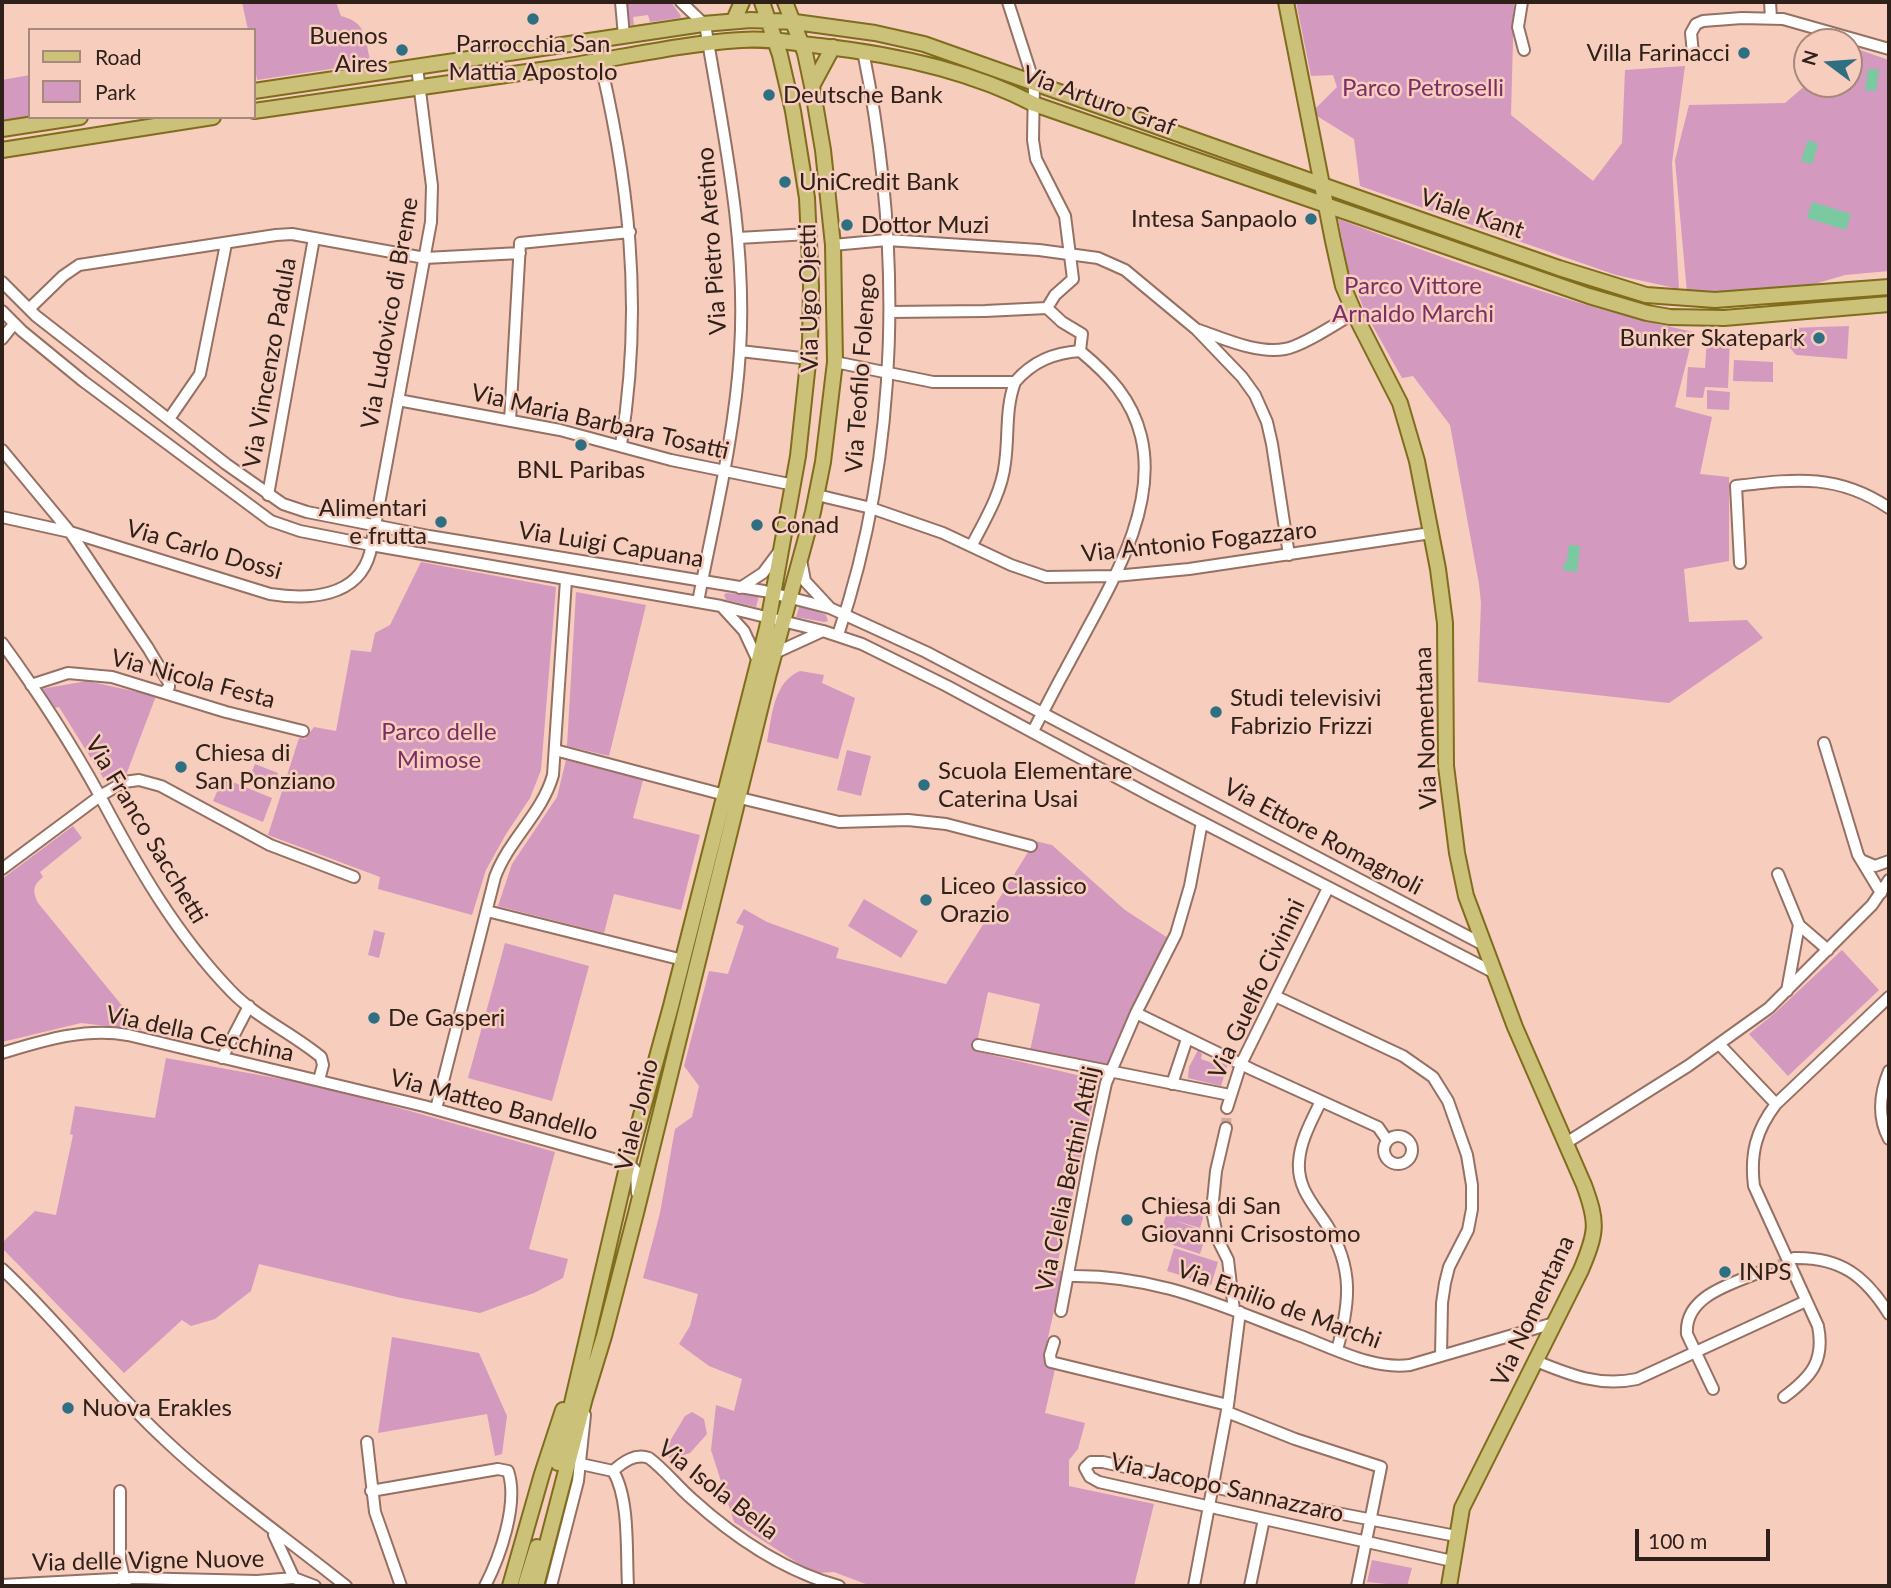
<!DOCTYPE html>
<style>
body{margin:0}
#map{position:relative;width:1891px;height:1588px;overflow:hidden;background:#f7cdbe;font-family:Lato,sans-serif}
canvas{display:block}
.frame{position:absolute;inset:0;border:4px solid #2f201a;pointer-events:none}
.legend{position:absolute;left:28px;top:28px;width:228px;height:91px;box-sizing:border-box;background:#f7cdbe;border:2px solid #a7887c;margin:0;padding:9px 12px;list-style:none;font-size:21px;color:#2f201a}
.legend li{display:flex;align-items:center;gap:14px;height:35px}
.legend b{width:35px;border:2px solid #a7887c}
.north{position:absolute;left:1793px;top:28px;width:70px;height:70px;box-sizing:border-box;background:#f7cdbe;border:2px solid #a7887c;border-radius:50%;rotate:286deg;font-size:19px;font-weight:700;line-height:28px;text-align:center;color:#2f201a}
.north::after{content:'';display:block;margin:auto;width:24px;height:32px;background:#2e6f82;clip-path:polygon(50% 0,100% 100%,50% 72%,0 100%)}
.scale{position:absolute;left:1635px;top:1529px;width:135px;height:32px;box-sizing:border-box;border:4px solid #2f201a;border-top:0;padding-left:9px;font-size:21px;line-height:24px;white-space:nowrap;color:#2f201a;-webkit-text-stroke:5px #f7cdbe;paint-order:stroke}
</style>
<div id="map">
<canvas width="1891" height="1588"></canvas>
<div class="frame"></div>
<ul class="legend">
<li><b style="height:9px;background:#ccc178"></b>Road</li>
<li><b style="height:19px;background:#d399bf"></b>Park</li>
</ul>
<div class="north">N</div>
<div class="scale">100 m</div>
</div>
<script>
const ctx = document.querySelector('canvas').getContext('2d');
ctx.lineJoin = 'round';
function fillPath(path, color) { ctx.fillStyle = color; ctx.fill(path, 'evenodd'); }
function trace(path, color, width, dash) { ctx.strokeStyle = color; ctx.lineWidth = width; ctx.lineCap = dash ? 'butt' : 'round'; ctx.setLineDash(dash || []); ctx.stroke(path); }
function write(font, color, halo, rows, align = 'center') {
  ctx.font = font + ' Lato,sans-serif'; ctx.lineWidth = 5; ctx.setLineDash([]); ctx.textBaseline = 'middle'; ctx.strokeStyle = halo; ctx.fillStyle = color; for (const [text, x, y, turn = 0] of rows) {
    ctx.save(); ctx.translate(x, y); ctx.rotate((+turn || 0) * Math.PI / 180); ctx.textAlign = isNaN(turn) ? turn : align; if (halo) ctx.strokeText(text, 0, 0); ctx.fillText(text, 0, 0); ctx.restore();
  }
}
fillPath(new Path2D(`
 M242 2H336L341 16C368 23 364 38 371 63L257 80 254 62V30H248Z
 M626 2H671L681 16 680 18 650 22 648 15 633 17 634 25H629Z
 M1296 2H1514L1511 115 1593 181 1622 143 1625 70 1685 66 1672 163 1679 289 1616 275 1360 186 1354 139 1317 116 1315 109 1337 87 1333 75 1311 76Z
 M1851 47 1889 60V271L1845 275 1791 291 1723 294 1687 293 1675 160 1689 105 1785 103 1807 84H1849Z
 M30 75V117L2 121V80Z
 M1338 219C1455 262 1572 307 1694 332L1675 407 1712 417 1700 474 1729 477V561L1684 569 1689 622 1747 620 1763 638 1669 703 1478 682 1481 603 1479 584 1450 425 1413 376 1402 378 1366 314 1348 270Z
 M1849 326 1847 359 1796 355 1790 348 1791 328Z
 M1707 338 1730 339 1728 388 1705 387 1703 398 1686 397 1688 367 1705 368Z
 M1734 360 1773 362V382L1733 381Z
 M1707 390 1730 392 1729 410 1707 409Z
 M421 562 556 587 541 770 530 798 506 834 486 870 472 915 378 889 380 877 268 835 299 738 305 739 314 727 336 731 351 650 371 652 375 633 390 625Z
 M576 592 646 605 609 756 567 746Z
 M726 593 759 596 756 607 726 600 724 595Z
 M800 605 826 615 828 621 824 622 796 617Z
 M800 671 824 675 822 683 855 698 838 759 767 742C772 717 773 682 800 671Z
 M87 681 156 696 126 775 107 784 59 707 54 708 41 689Z
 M847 750 871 756 861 796 837 790Z
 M566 760 643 780 633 818 700 835 681 910 614 894 604 933 498 906 512 864 557 797Z
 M255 764 278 773 274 785 250 776Z
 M223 778 272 798 263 822 213 801Z
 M73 826 82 838 40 872 43 877C33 885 32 891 38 903L142 1030 81 1023 2 1042V879Z
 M1035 841 1052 845 1125 910 1171 940 1136 1001 1108 1064 1030 1051 1040 1004 988 992 975 1051 1098 1080 1056 1270 1063 1271 1044 1355 1047 1366 1055 1369 1045 1413 1085 1423 1078 1449 1069 1460V1486L1154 1504 1134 1586H871L834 1572 817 1573 804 1567 734 1522 711 1450 716 1405 734 1411 742 1379 709 1366 679 1344 690 1326 698 1294 643 1278 660 1213 675 1129 692 1117 699 1086 684 1066 709 971 728 974 744 926 736 923 744 909 767 922 839 948 836 958 946 984Z
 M864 899 918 931 901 958 848 926Z
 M374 930 385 933 379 958 368 955Z
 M505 943 589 966 552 1101 468 1078Z
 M1842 950 1879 990 1788 1076 1749 1034 1775 1013Z
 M1198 1050 1202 1054 1201 1059 1221 1066 1222 1061 1228 1063 1221 1086 1188 1078 1189 1067Z
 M166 1058 325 1087 555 1152 529 1249 568 1259 563 1278 534 1293 480 1313 401 1298 259 1264 251 1291 215 1319 191 1326 182 1320 124 1373 2 1248V1243L35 1211 56 1215 73 1135 70 1134 75 1106 155 1118Z
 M1172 1197 1203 1207V1218L1200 1228 1173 1220 1207 1232 1200 1254 1158 1240Z
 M1174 1248 1218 1262 1211 1285 1167 1271Z
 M392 1337 479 1353 507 1416 502 1454 495 1456 487 1414 378 1433Z
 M692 1412 704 1419 707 1434 690 1453 671 1459 664 1451 685 1416Z
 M1372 1560 1412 1568 1407 1586 1367 1582Z`), '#d399bf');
fillPath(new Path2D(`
 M1868 69 1879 70 1876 91 1865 90Z
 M1808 140 1818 144 1812 164 1801 161Z
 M1812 202 1851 214 1846 230 1807 218Z
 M1569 545 1580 546 1577 572 1563 570 1564 564H1566Z`), '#7bc9a0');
trace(new Path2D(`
 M1226 1128 1227 1108
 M1765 1270 1794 1258`), '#cfaa9d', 10, [10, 5]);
const minor = new Path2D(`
 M621 2 624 36
 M681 2 702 22 706 30C724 137 747 242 740 351 735 436 714 519 698 602
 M1008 2 1034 83 1033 140 1036 159 1065 216 1073 279 1055 295 1047 308
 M1522 2 1518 27 1524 50
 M1770 2 1771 18
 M595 40C629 176 644 305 621 445
 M1693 54 1691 33 1696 24 1703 21 1742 18 1783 19 1889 49
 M738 238 809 234
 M833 245 887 240 1039 250 1098 258 1125 270 1196 329 1242 377 1255 395 1267 422 1272 444 1289 555
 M2 282 36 316 226 464 283 504 307 512 429 536 764 591 830 608 926 652 1484 945
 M29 309 63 276 79 265 276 235 292 234 425 258 520 253
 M2 311 22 331 83 381 271 521 300 531 371 545 721 606 823 631 862 644 947 686 1153 797 1493 972
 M890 312 985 311 1047 308 1062 322 1082 334 1080 351C1109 375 1132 399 1141 436 1158 505 1114 579 1083 637 1066 668 1049 700 1033 731
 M1199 330C1225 339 1257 354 1285 349 1303 346 1337 323 1354 313
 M2 339 14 324
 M740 351 810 359
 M835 362 933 382H1015C1033 361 1054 353 1080 351
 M398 400 560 430 671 460 794 485
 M169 419 200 374 226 244
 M510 421 520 243 630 232
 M2 450 70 532 148 648 169 683V687L164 692
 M268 495 314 238
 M817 495 871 508 943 533 1011 565 1046 577 1115 576 1189 569 1431 533
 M2 517 70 532 270 594C308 600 358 598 370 553L431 222 432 186 417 67
 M972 545C985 520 1002 492 1005 463 1009 435 1005 409 1015 382
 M1740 563 1736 486C1795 479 1837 473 1889 508
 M802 565 805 581 830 608
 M740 588 763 573 778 553
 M723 608 744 631 758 661
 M838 635C901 449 902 242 863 51
 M2 643C37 691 71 743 100 796 137 866 175 933 231 991 257 1018 292 1033 321 1057L323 1065 319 1080
 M775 653 823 631
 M31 685 68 673 112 677 226 712 303 731
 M1824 743 1858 855 1881 893
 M555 750 725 795
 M740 798 839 822 908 820 946 824 1031 846
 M1861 860 1875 866 1889 861
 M2 869 100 796 124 782 139 780 161 786 270 845 354 877
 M1778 874 1799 925 1828 950
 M487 911 683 960
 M1787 991 1799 925
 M1275 996 1403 1056 1433 1077 1448 1101 1467 1155 1472 1185V1209L1468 1230 1449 1267 1445 1283 1442 1303 1441 1356
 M1136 1013 1253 1070 1378 1127 1387 1140
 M1719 1044 1776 1104C1756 1130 1750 1154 1754 1186L1818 1326C1825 1361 1811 1377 1784 1397
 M978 1045 1230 1095
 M2 1053C42 1041 85 1027 128 1035L424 1106 628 1163 636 1171 637 1193
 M222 1058 249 1006
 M1889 1071C1880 1093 1877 1117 1889 1139
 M1172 1084 1187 1039
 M1321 1101C1312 1120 1300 1141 1299 1162 1297 1188 1314 1205 1327 1225 1354 1268 1350 1303 1337 1350
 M1776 1104 1889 997
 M1227 1108 1241 1064 1328 888
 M436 1109 495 877C509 839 542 814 553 775L566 580
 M1226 1128 1216 1171 1212 1211 1218 1240 1228 1260 1234 1310
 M1384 1150a14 14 0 1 1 28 0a14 14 0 1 1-28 0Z
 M1566 1143 1688 1066 1769 1008 1872 905 1889 880
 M1794 1258C1841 1257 1865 1276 1889 1314
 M2 1269C59 1322 106 1385 164 1439 221 1493 285 1537 346 1586
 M1068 1276C1155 1274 1219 1305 1298 1335 1333 1348 1373 1370 1410 1365L1554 1323
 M1061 1311 1091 1152 1106 1083 1136 1013 1176 934 1190 886 1202 822
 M1054 1342 1050 1355 1051 1362 1228 1405
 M1536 1361C1570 1375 1600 1387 1637 1379L1806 1301
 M1713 1389 1687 1334C1684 1294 1736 1283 1765 1270
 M1227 1412 1295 1439 1381 1467 1357 1586
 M367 1442 375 1512 401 1586
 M581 1464 613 1471C630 1499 626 1553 628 1586
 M613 1471C623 1462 635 1453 649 1458 665 1470 677 1486 692 1499 734 1537 784 1571 839 1586
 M120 1491V1560L126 1586
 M371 1491 498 1469 508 1471C519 1503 500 1557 485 1586
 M274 1535 294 1578 315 1586
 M1452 1561 1099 1482 1090 1477 1085 1468 1091 1462H1103L1280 1502 1456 1536
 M2 1585 133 1578 257 1581 294 1578
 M551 1586 578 1481 585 1415
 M1194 1586 1228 1405 1240 1312
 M1250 1586 1264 1519`);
const major = new Path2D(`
 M1286 2 1333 241 1343 286 1358 321 1400 403 1417 461 1438 569 1445 623 1446 766 1457 853 1466 896 1515 1027 1584 1185C1598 1223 1597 1232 1581 1270L1462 1508 1449 1586
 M734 20 742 2
 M812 86 833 47
 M254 91 703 24 751 20 795 22 875 33 924 44 1390 209 1559 268 1646 295 1715 300 1889 287
 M254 111C352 97 450 83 548 69 612 60 677 44 741 40 768 38 794 43 820 46 891 54 971 71 1034 104L1589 296 1647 313 1670 317 1724 318 1889 304
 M2 129 80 117
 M2 150 213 117
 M558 1463 628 1163 671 1006 767 628 798 456 810 344 811 286 807 198 793 111 780 55 762 2
 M510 1586 542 1474 563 1410
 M525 1586 537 1547
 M536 1586 585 1398 604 1336 636 1213 768 677 813 512 823 462 835 362 833 245 823 150 812 86 805 53 785 2`);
trace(minor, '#957063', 14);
trace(major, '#7f6d1d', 18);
trace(minor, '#fff', 10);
trace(major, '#ccc178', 14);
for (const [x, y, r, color] of [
 [533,19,7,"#2e6f82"],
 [402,50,7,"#2e6f82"],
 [1744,53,7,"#2e6f82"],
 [769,95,7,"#2e6f82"],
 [785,182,7,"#2e6f82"],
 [1311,219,7,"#2e6f82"],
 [847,225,7,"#2e6f82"],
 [1819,338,7,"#2e6f82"],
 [581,445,7,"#2e6f82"],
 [441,522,7,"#2e6f82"],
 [757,525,7,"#2e6f82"],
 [1216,712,7,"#2e6f82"],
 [181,767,7,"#2e6f82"],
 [924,785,7,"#2e6f82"],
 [926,900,7,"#2e6f82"],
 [374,1018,7,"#2e6f82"],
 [1127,1220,7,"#2e6f82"],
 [1725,1272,7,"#2e6f82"],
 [68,1408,7,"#2e6f82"]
]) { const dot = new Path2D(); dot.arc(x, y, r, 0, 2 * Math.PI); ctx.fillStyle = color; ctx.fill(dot); trace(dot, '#f7cdbe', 2.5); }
write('24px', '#2f201a', '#f7cdbe', [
 ["Buenos",388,36,"right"],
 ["Aires",388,64,"right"],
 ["Parrocchia San",533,44,"center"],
 ["Mattia Apostolo",533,72,"center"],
 ["Villa Farinacci",1730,53,"right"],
 ["Deutsche Bank",783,95],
 ["UniCredit Bank",799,182],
 ["Intesa Sanpaolo",1297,219,"right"],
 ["Dottor Muzi",861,225],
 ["Bunker Skatepark",1805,338,"right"],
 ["BNL Paribas",581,470,"center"],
 ["Alimentari",427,508,"right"],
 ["e frutta",427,536,"right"],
 ["Conad",771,525],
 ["Studi televisivi",1230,698],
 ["Fabrizio Frizzi",1230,726],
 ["Chiesa di",195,753],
 ["San Ponziano",195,781],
 ["Scuola Elementare",938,771],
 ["Caterina Usai",938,799],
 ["Liceo Classico",940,886],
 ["Orazio",940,914],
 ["De Gasperi",388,1018],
 ["Chiesa di San",1141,1206],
 ["Giovanni Crisostomo",1141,1234],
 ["INPS",1739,1272],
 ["Nuova Erakles",82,1408]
], 'left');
write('24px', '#7b2e66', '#f7cdbe', [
 ["Parco Petroselli",1423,88],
 ["Parco Vittore",1413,286],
 ["Arnaldo Marchi",1413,314],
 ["Parco delle",439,732],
 ["Mimose",439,760]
]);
write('24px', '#2f201a', '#f7cdbe', [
 ["Via Arturo Graf",1099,101,20],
 ["Viale Kant",1472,214,19],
 ["Via Pietro Aretino",712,241,-94],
 ["Via Ugo Ojetti",809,298,-91],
 ["Via Ludovico di Breme",390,313,-80],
 ["Via Vincenzo Padula",270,363,-80],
 ["Via Teofilo Folengo",861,373,-86],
 ["Via Maria Barbara Tosatti",600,422,13],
 ["Via Antonio Fogazzaro",1199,542,-6],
 ["Via Luigi Capuana",611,545,9],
 ["Via Carlo Dossi",204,550,16],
 ["Via Nicola Festa",193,679,15],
 ["Via Nomentana",1426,728,-92],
 ["Via Franco Sacchetti",146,830,59],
 ["Via Ettore Romagnoli",1323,837,28],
 ["Via Guelfo Civinini",1257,989,-65],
 ["Via della Cecchina",200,1034,12],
 ["Via Matteo Bandello",494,1105,15],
 ["Viale Jonio",637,1115,-76],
 ["Via Clelia Bertini Attilj",1068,1179,-78],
 ["Via Emilio de Marchi",1279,1305,20],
 ["Via Nomentana",1533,1311,-65],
 ["Via Jacopo Sannazzaro",1227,1488,13],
 ["Via Isola Bella",718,1490,38],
 ["Via delle Vigne Nuove",148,1561,-1]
]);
</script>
